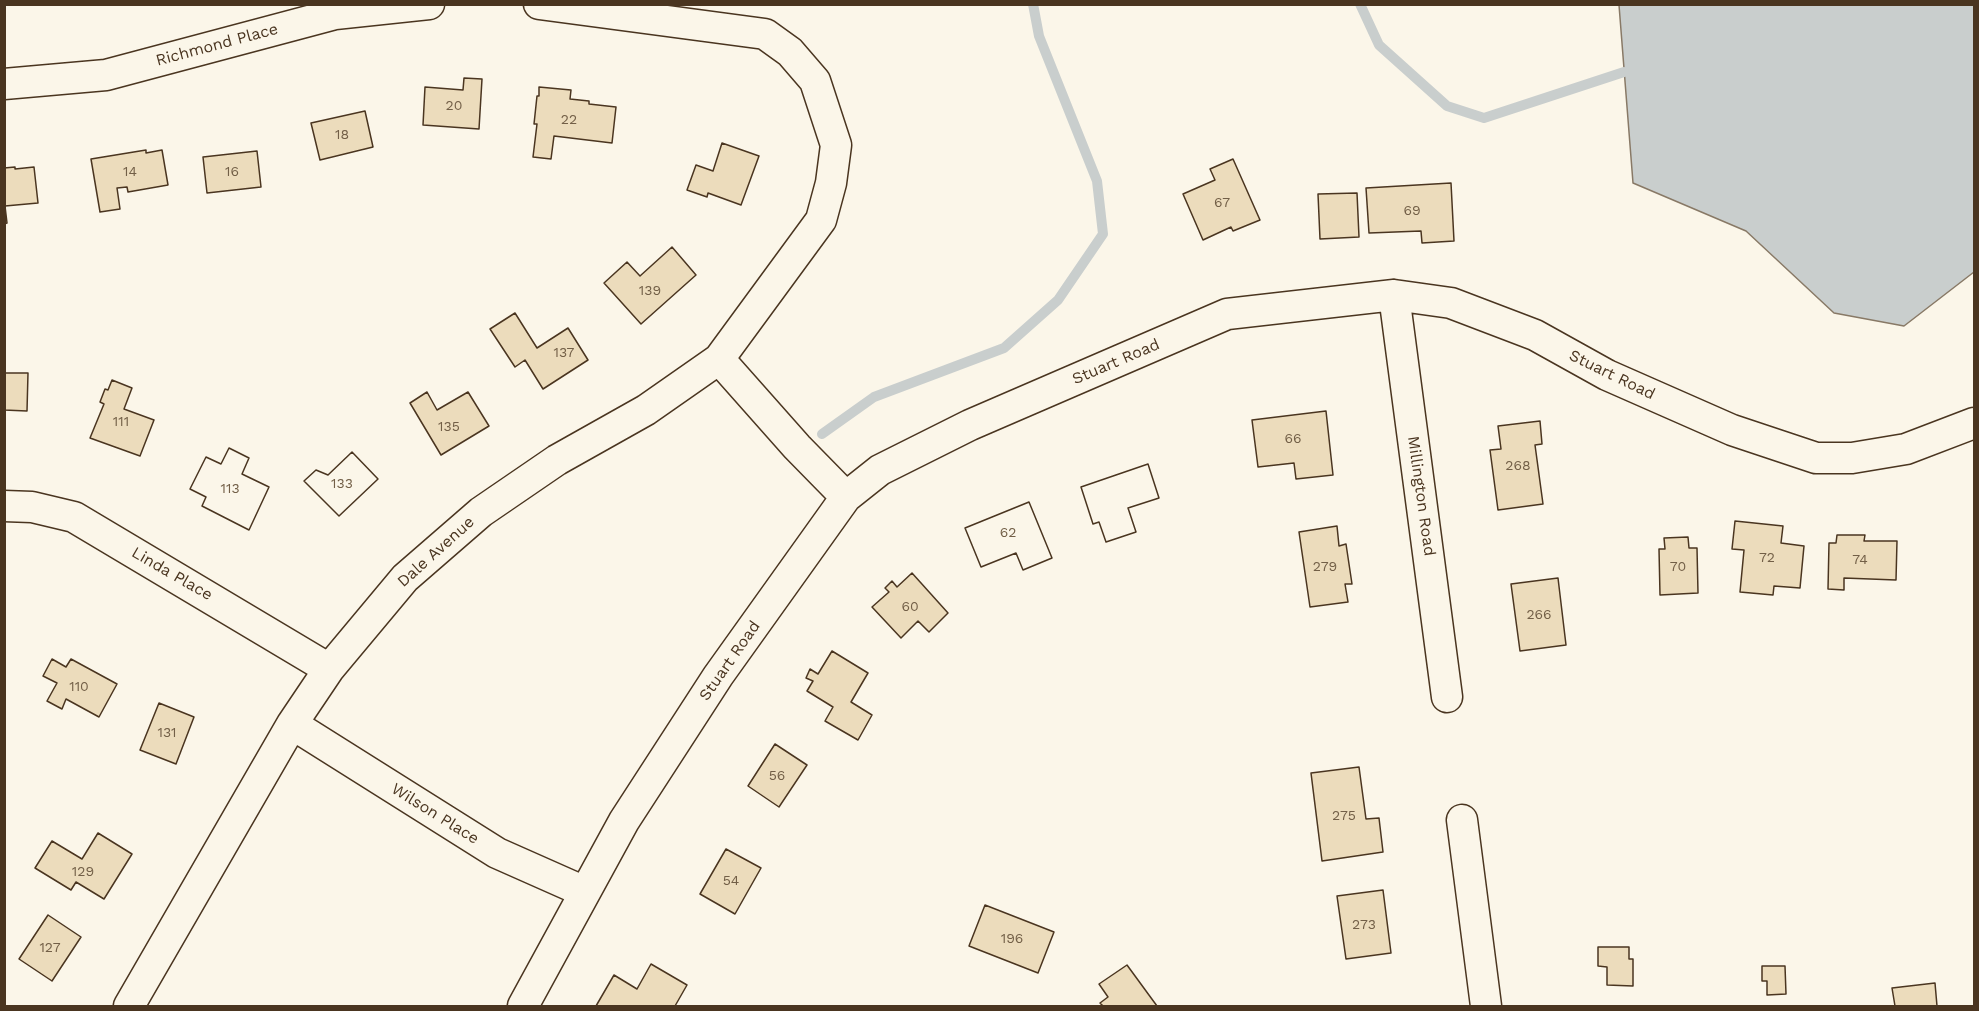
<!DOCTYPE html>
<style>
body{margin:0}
#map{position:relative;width:1979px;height:1011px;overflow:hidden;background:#fbf6e9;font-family:"Work Sans",sans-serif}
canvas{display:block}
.frame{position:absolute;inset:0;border:6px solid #4a3520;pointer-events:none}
</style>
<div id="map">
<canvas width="1979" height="1011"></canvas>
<div class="frame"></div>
</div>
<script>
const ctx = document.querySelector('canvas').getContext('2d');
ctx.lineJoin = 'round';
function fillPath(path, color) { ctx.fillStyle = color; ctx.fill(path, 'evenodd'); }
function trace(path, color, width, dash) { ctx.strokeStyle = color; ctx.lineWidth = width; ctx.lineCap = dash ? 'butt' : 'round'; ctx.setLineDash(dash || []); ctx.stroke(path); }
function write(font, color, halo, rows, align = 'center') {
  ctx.font = font + ' "Work Sans",sans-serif'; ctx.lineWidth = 4.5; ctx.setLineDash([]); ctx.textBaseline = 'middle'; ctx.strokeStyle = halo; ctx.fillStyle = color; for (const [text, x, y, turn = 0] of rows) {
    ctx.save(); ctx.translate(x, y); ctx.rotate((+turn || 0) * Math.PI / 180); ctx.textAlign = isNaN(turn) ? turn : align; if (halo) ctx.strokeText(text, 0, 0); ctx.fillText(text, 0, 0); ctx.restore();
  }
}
const water = new Path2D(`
 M1619 5H1974V272L1904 326 1834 313 1746 231 1633 183Z`);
fillPath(water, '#c9cecd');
trace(water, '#887966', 1.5);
trace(new Path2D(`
 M1360 4 1379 45 1447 106 1484 118 1624 72
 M822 434 874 397 1004 348 1058 300 1103 234 1097 181 1039 36 1033 4`), '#c9cecd', 10);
const building = new Path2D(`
 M464 78 482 79 479 129 423 125 425 87 463 90Z
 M539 87 571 90 570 99 589 101V104L616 107 612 143 554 136 551 159 533 157 537 124H534L537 96H539Z
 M365 111 373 147 320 160 311 123Z
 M722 143 759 156 741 205 708 193 707 197 687 190 696 165 713 171Z
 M146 150V153L162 150 168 185 128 192 127 187 117 188 120 209 100 212 91 159Z
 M257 151 261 187 207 193 203 157Z
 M1233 159 1260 220 1233 231 1231 227 1203 240 1183 194 1215 180 1210 169Z
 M15 167V169L34 167 38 203 5 206 7 223 4 224V168Z
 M1451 183 1454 241 1422 243 1421 231 1369 233 1366 188Z
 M1357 193 1359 237 1320 239 1318 194Z
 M672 247 696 275 641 324 604 283 627 262 640 276Z
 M515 313 537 348 568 328 588 360 543 389 525 360 515 367 490 329Z
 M4 373H28L27 411 4 410Z
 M112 380 132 388 124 409 154 420 140 456 90 438 104 404 100 402 105 389 108 390Z
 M427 392 437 410 468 392 489 426 441 455 410 403Z
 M1326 411 1333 475 1296 479 1294 463 1258 467 1252 420Z
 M1540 421 1542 444 1535 445 1543 504 1498 510 1490 450 1501 449 1498 426Z
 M229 448 249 458 242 474 269 487 249 530 202 506 206 497 190 489 206 457 221 464Z
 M229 448 249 458 242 474 269 487 249 530 202 506 206 497 190 489 206 457 221 464Z
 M352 452 378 479 339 516 304 481 316 470 328 475Z
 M352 452 378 479 339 516 304 481 316 470 328 475Z
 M1148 464 1159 498 1128 508 1136 532 1106 542 1099 522 1093 524 1081 487Z
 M1148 464 1159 498 1128 508 1136 532 1106 542 1099 522 1093 524 1081 487Z
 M1029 502 1052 558 1023 570 1016 553 981 567 965 528Z
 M1029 502 1052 558 1023 570 1016 553 981 567 965 528Z
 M1735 521 1783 526 1781 543 1804 546 1800 588 1774 586 1773 595 1740 592 1744 550 1732 549Z
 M1337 526 1339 546 1346 544 1352 584H1345L1348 602 1310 607 1299 532Z
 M1837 535H1865L1864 541H1897L1896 580 1844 578V590L1828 589 1829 543H1836Z
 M1688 537 1689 548H1697L1698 593 1660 595 1659 549H1665L1664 538Z
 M912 573 948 613 929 632 918 621 901 638 872 607 889 592 885 588 892 581 897 587Z
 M1558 578 1566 645 1520 651 1511 584Z
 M832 651 868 673 851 702 872 715 858 740 825 721 833 707 807 691 813 681 806 678 810 669 818 674Z
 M52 659 66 667 71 659 117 684 99 717 66 699 62 709 47 701 57 683 43 676Z
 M159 703 194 717 176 764 140 750Z
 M775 744 807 765 779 807 748 786Z
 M1359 767 1366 819 1379 818 1383 852 1322 861 1311 773Z
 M98 833 132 854 104 899 76 882 71 890 35 868 52 841 82 859Z
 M726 849 761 868 735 914 700 894Z
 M1383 890 1391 953 1346 959 1337 896Z
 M985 905 1054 932 1038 973 969 946Z
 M48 915 81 937 52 981 19 959Z
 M1598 947H1629V959H1633V986L1607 985V967L1598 966Z
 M651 964 687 985 675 1006H596L614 975 637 989Z
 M1127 965 1157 1006H1103L1100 1003 1108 997 1099 984Z
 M1762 966H1785L1786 994 1767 995V981H1762Z
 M1935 983 1937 1006H1895L1892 988Z`);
fillPath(building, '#ecdcbc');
trace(building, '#4a3520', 1.5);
const minor = new Path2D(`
 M4 84 106 75 335 14 429 4
 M1394 295 1447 697
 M719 359 797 447 846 497
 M4 506 32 507 74 517 329 669
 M292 724 497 853 585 892
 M1462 820 1486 1006
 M129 1006 292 724 329 669 405 578 481 512 557 460 646 410 719 359 821 220 831 183 836 145 815 81 790 52 765 34 539 4
 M523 1006 624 821 718 676 846 497 880 470 970 425 1227 314 1394 295 1451 303 1535 335 1607 375 1732 430 1816 458H1852L1906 449 1974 423`);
trace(minor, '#4a3520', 33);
trace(minor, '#fbf6e9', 30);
write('14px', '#725f47', null, [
 ["20",454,106],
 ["22",569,120],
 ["18",342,135],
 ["14",130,172],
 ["16",232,172],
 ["67",1222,203],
 ["69",1412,211],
 ["139",650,291],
 ["137",564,353],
 ["111",121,422],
 ["135",449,427],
 ["66",1293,439],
 ["268",1518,466],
 ["133",342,484],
 ["113",230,489],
 ["62",1008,533],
 ["72",1767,558],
 ["74",1860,560],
 ["279",1325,567],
 ["70",1678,567],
 ["60",910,607],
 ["266",1539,615],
 ["110",79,687],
 ["131",167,733],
 ["56",777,776],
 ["275",1344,816],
 ["129",83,872],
 ["54",731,881],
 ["273",1364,925],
 ["196",1012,939],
 ["127",50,948]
]);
write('16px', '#4a3520', '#fbf6e9', [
 ["Richmond Place",217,45,-15],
 ["Stuart Road",1116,362,-23],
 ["Stuart Road",1612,375,26],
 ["Millington Road",1421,496,82],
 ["Dale Avenue",436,552,-42],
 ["Linda Place",172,574,30],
 ["Stuart Road",730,661,-55],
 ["Wilson Place",435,814,32]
]);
</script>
